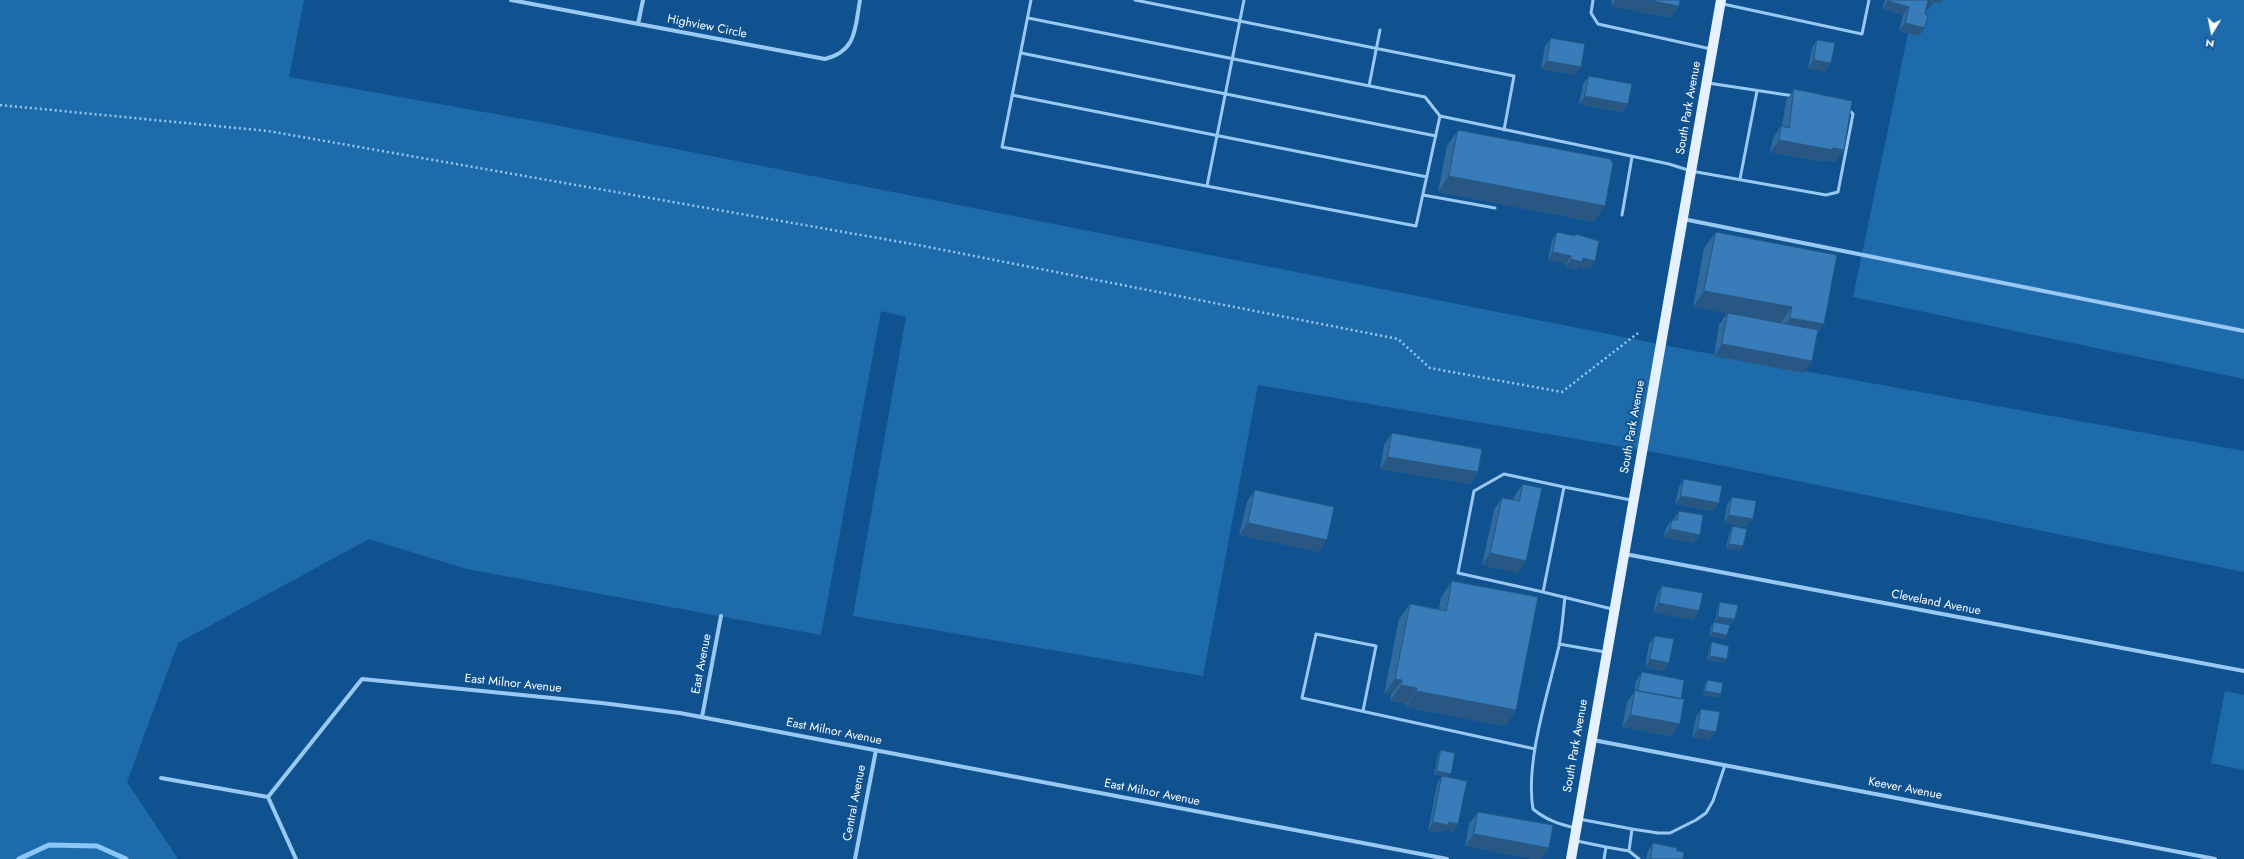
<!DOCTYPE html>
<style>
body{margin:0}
#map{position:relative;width:2244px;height:859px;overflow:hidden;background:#10528f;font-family:Jost,sans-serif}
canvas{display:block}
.north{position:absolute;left:2192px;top:12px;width:40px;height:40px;-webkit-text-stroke:3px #10528f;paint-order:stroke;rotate:190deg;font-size:11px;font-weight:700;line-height:16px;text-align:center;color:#fff}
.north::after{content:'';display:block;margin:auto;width:14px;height:18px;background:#fff;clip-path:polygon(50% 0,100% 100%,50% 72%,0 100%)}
</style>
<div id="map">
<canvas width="2244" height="859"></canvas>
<div class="north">N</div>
</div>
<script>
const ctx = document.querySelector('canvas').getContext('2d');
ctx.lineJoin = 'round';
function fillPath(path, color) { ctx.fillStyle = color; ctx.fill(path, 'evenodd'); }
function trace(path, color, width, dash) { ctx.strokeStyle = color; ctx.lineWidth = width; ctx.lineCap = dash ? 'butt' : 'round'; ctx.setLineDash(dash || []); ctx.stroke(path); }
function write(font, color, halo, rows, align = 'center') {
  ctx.font = font + ' Jost,sans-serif'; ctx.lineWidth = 4; ctx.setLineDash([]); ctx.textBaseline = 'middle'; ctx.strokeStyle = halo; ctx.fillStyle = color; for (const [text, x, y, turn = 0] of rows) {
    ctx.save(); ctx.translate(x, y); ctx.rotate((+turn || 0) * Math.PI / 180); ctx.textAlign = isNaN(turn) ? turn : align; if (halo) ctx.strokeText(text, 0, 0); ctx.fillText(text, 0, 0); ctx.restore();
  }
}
fillPath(new Path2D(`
 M0 0H304L289 77 545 123 1684 349 2244 451V572L1665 454 1258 385 1203 676 853 616 906 317 881 311 821 635 467 569 369 539 178 643 127 782 178 859H0Z
 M1915 0H2244V379L1853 297Z
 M2225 691 2244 695V770L2211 763Z`), '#1e6bac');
trace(new Path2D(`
 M19 859 49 845 97 846 126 859`), '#8ac6f7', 5);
trace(new Path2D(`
 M0 105 268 131 918 245 1398 339 1430 368 1562 392 1638 333`), '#99c9f3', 2.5, [2, 3]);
trace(new Path2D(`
 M1031 0 1002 147 1416 226 1440 116 1669 164 1691 171 1826 195 1838 192 1853 114 1849 110
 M1135 0 1514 76 1504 130
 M1593 0 1591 13 1598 24 1711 49
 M1723 4 1862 34 1869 0
 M1028 18 1425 97 1440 116
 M1021 53 1436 136
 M1708 83 1794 96
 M1369 86 1380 30
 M1012 95 1427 177
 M1740 179 1757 91
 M1207 186 1244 0
 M1423 195 1495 208
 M1622 215 1632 157
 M1543 592 1458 573 1474 491 1504 474 1564 487
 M1565 597C1563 614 1562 630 1559 646 1548 693 1525 762 1533 809 1546 820 1559 824 1575 828
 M1612 609 1543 592 1564 487 1631 500
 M1559 644 1605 652
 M1363 711 1376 646 1316 634 1302 698 1535 749
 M1579 819 1632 829
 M1577 841 1606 847
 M1629 851 1639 859
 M1604 859 1606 847 1629 851 1632 829 1658 833H1670L1696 820 1706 813 1713 801 1725 765`), '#99c9f3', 3);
trace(new Path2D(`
 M511 0 825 59C857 51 855 28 860 0
 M638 24 643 0
 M1683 219 2244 331
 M1625 554 2244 671
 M702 717 721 616
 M1593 740 2215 859
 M161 778 268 797
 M268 797 362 679 602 703 680 713 1447 859
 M268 797 296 859
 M855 859 876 750`), '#99c9f3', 4);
trace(new Path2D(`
 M1571 859 1721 0`), '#e5f1ff', 10);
fillPath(new Path2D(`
 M1612 0H1680L1679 6 1670 18 1611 6Z
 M1885 0H1942L1940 3 1934 2 1928 10 1926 9 1925 14V28L1919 36 1899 31 1903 15 1882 9Z
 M1551 38 1575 75 1541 69 1545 46Z
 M1817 40 1825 72 1808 68 1812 48Z
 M1589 76 1628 104 1622 112 1579 104 1583 84Z
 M1794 89 1844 150 1835 162 1826 160 1824 162 1770 152 1773 138 1781 126H1782L1786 101Z
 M1458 130 1605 206 1594 222 1438 192 1447 146Z
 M1557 232 1574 236 1576 234 1595 261 1590 269 1579 267 1576 270 1565 267 1566 264 1548 260 1552 240Z
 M1716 232 1824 324 1818 333 1804 373 1714 356 1719 325 1727 313 1693 307 1704 248Z
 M1392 433 1478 472 1470 484 1380 469 1384 445Z
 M1684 479 1713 511 1675 504 1679 487Z
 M1523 484 1518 573 1482 565 1494 510 1502 498 1513 500 1514 496Z
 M1255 490 1319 552 1239 535 1247 502Z
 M1732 497 1747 527 1724 523 1727 505Z
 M1679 511 1694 543 1664 537 1666 528 1672 520H1673Z
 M1733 526 1743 546 1740 551 1726 548 1730 530Z
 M1452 581 1516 710 1505 726 1405 707 1406 704 1390 701 1391 695 1384 694 1399 619 1410 604 1439 609 1441 597Z
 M1662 586 1694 620 1653 612 1657 594Z
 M1720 602 1735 619 1732 624 1715 621 1718 606Z
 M1714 622 1727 635 1724 639 1709 636 1711 626Z
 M1655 636 1664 671 1645 667 1649 644Z
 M1712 642 1724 663 1707 660 1710 646Z
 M1642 672 1671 736 1622 727 1627 702 1634 692 1636 681Z
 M1708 680 1721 694 1718 698 1703 695 1705 684Z
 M1701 709 1710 740 1692 737 1696 717Z
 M1441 750 1449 777 1458 824 1453 832 1444 830 1442 833 1428 831 1437 784 1442 776 1434 775 1438 755Z
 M1478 812 1549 848 1541 859H1535L1465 846 1469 824Z
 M1653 843 1677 851 1683 859H1646L1648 851Z`), '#306b9f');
fillPath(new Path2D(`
 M1615 0H1649L1679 6 1670 18 1611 6Z
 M1926 0H1942L1940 3 1934 2 1928 10 1923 9Z
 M1888 1 1909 7 1903 15 1882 9Z
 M1905 23 1925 28 1919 36 1899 31Z
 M1814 60 1831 63 1825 72 1808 68Z
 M1547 61 1581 67 1575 75 1541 69Z
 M1585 96 1628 104 1622 112 1579 104Z
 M1779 140 1833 148 1844 150 1835 162 1826 160 1824 162 1770 152Z
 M1449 176 1605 206 1594 222 1438 192Z
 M1553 252 1571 256 1566 264 1548 260Z
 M1583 258 1595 261 1590 269 1579 267 1576 270 1565 267 1571 259Z
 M1704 291 1792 307 1781 323 1693 307Z
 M1790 318 1824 324 1813 340 1779 334Z
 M1722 344 1812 361 1804 373 1714 356Z
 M1388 457 1478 472 1470 484 1380 469Z
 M1681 496 1719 503 1713 511 1675 504Z
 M1729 515 1753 519 1747 527 1724 523Z
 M1248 523 1327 540 1319 552 1239 535Z
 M1670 529 1700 535 1694 543 1664 537Z
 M1729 544 1743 546 1740 551 1726 548Z
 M1490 553 1526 561 1518 573 1482 565Z
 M1659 603 1699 611 1694 620 1653 612Z
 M1718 617 1735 619 1732 624 1715 621Z
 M1712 632 1727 635 1724 639 1709 636Z
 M1710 656 1727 659 1724 663 1707 660Z
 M1650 659 1669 663 1664 671 1645 667Z
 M1395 679 1402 680 1391 695 1384 694Z
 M1401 685 1417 688 1406 704 1390 701Z
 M1416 691 1516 710 1505 726 1405 707Z
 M1705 691 1721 694 1718 698 1703 695Z
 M1631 715 1680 724 1671 736 1622 727Z
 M1698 729 1716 732 1710 740 1692 737Z
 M1437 771 1451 774 1448 778 1434 775Z
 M1433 822H1449L1458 824 1453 832 1444 830 1442 833 1428 831Z
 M1474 834 1549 848 1541 859H1535L1465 846Z`), '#275782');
const building = new Path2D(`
 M1649 0H1680L1679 6Z
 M1888 0H1934V2L1928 0 1925 14 1928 15 1925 28 1905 23 1909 7 1888 1Z
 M1551 38 1585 44 1581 67 1547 61Z
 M1817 40 1835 43 1831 63 1814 60Z
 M1589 76 1632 84 1628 104 1585 96Z
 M1794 89 1852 101 1844 150 1833 148V150L1779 140 1781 126 1789 128Z
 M1458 130 1610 159 1613 164 1605 206 1449 176Z
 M1557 232 1575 236 1576 234 1599 241 1595 261 1583 258 1582 262 1571 259V256L1553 252Z
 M1716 232 1837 255 1824 324 1790 318 1792 307 1704 291Z
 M1728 313 1818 330 1812 361 1722 344Z
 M1392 433 1482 449 1478 472 1388 457Z
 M1684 479 1722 486 1719 503 1681 496Z
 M1523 484 1542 488 1526 561 1490 553 1502 498 1519 501Z
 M1255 490 1334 507 1327 540 1248 523Z
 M1732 497 1756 501 1753 519 1729 515Z
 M1679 511 1703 515 1700 535 1670 529 1672 520H1677Z
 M1733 526 1747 529 1743 546 1729 544Z
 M1452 581 1538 597 1516 710 1416 691 1417 688 1401 685 1402 680 1395 679 1410 604 1446 611Z
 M1662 586 1703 593 1699 611 1659 603Z
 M1720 602 1738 605 1735 619 1718 617Z
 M1714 622 1730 625 1727 635 1712 632Z
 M1655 636 1674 639 1669 663 1650 659Z
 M1712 642 1729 646 1727 659 1710 656Z
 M1642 672 1684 680 1681 699 1638 691Z
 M1708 680 1723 683 1721 694 1705 691Z
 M1635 690 1684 699 1680 724 1631 715Z
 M1701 709 1720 712 1716 732 1698 729Z
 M1441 750 1455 753 1451 774 1437 771Z
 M1442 776 1467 781 1458 824 1449 822 1448 825 1433 822Z
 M1478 812 1553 825 1549 848 1474 834Z
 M1653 843 1677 848V851L1684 852 1683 859H1651Z`);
fillPath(building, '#387cb9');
trace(building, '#275782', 1);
write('12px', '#fff', '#10528f', [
 ["Highview Circle",707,27,11],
 ["South Park Avenue",1689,108,-80],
 ["South Park Avenue",1633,427,-80],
 ["Cleveland Avenue",1936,603,11],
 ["East Avenue",702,664,-79],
 ["East Milnor Avenue",513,684,6],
 ["East Milnor Avenue",834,732,11],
 ["South Park Avenue",1576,746,-80],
 ["Keever Avenue",1905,789,11],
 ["East Milnor Avenue",1152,793,11],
 ["Central Avenue",855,803,-79]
]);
</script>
